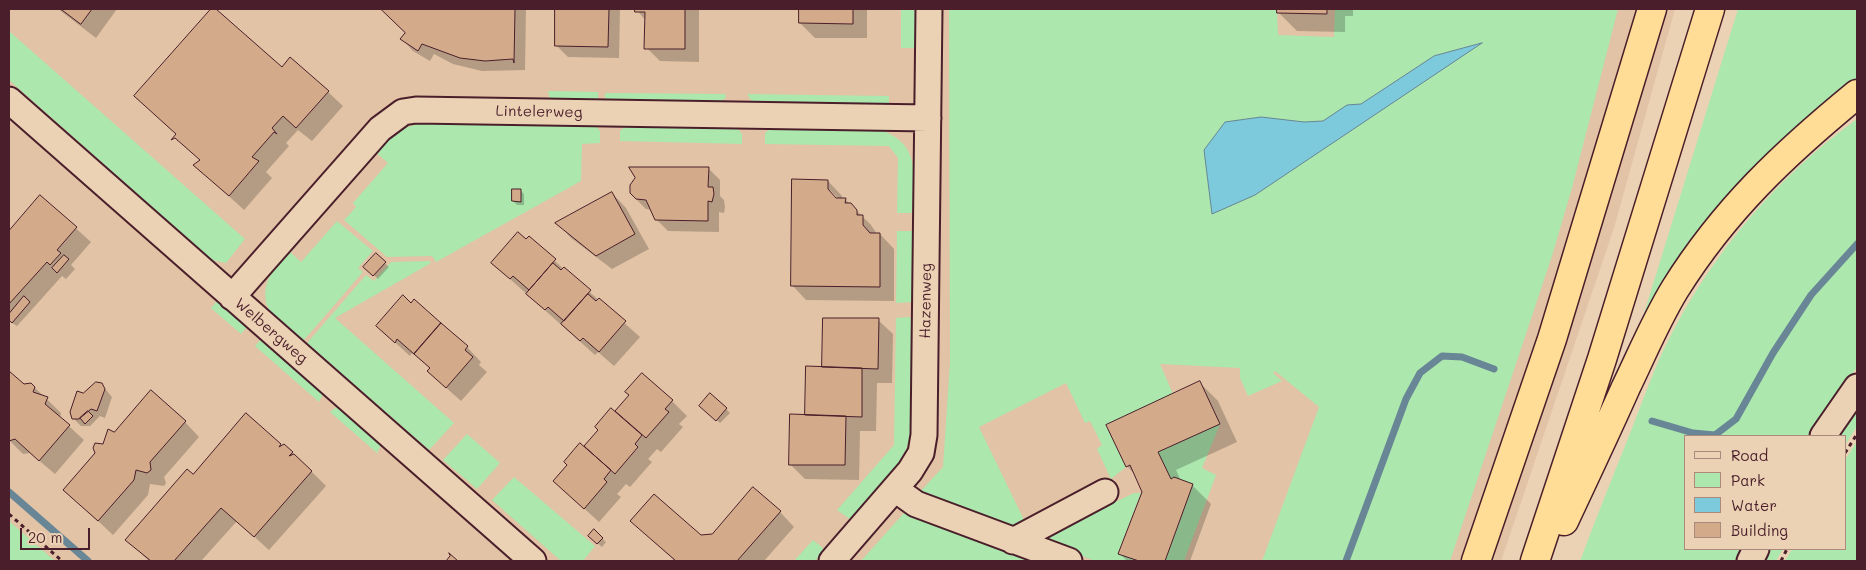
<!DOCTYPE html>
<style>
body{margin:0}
#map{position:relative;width:1866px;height:570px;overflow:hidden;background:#ecd2b4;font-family:Mali,sans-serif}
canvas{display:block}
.frame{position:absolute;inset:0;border:10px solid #4a1f2b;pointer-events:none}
.legend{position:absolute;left:1684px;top:435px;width:162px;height:115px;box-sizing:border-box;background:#ecd2b4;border:1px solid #ab8a7d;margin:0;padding:6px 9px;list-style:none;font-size:15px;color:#4a1f2b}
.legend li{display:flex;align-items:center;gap:10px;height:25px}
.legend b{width:25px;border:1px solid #ab8a7d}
.scale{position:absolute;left:20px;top:528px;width:70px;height:22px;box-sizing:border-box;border:2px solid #4a1f2b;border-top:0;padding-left:6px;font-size:15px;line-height:18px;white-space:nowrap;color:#4a1f2b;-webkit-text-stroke:4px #ecd2b4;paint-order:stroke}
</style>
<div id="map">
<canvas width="1866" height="570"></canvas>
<div class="frame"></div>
<ul class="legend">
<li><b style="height:6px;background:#ecd2b4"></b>Road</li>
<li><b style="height:14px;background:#ace7ad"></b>Park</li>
<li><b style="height:14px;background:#7ccadb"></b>Water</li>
<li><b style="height:14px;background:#d4ab8a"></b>Building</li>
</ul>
<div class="scale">20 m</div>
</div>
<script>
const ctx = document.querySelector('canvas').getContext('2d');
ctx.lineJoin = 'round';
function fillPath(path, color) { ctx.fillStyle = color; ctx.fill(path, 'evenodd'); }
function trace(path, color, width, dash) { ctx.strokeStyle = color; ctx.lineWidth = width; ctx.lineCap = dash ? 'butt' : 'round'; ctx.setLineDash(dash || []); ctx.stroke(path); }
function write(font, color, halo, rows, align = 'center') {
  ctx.font = font + ' Mali,sans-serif'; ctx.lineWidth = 4.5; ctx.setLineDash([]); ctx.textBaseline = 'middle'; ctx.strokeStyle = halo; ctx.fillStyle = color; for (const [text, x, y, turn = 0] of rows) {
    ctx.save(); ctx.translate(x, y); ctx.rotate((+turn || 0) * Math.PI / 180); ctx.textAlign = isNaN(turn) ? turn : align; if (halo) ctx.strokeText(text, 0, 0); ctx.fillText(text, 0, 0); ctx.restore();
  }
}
fillPath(new Path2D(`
 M9 9H1675L1614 228 1501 561H9Z`), '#e2c3a5');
fillPath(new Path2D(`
 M901 9H916V46L914 48H901Z
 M949 9H1277L1278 35 1334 37 1335 9H1618L1572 188 1552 256 1450 561H1262L1319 407 1275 371 1273 373 1282 381 1248 396 1240 378V368L1160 364 1173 394 1106 425 1126 467 1111 479 1097 449 1102 445 1090 421 1085 423 1066 383 979 427 1025 522 1009 530 919 493 943 467 950 362ZM1480 44 1255 195 1212 214 1261 117C1280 119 1303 125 1321 121 1337 117 1339 106 1361 104L1434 56Z
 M1738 9H1857V84L1637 336Z
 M9 31 245 239 226 263 212 260 9 80Z
 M548 91 598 92V101L550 100Z
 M605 93 725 94 726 97 720 103 605 101Z
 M747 94 889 96V103L877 105 753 103Z
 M1857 119V367L1809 436H1685V549H1743L1737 561H1580C1597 515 1616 469 1634 423 1645 395 1655 366 1669 339 1712 253 1779 175 1857 119Z
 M423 123 595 125 600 131V143L582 144 581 181 436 262 432 256 387 257 344 220 356 207 353 203 388 163 375 152C390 135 401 127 423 123Z
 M626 126 737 128 742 134V144L620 141V131Z
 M771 128 877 129C921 142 914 173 913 210L911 213H897L898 158 889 146 765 144V133Z
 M337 221 373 251 358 268 363 272 304 340C295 333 280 325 273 316 255 292 272 269 288 250L301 262Z
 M897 231H912L913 233V302L896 303Z
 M429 261 431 263 335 318 454 423 429 450 307 343 366 275 374 281 391 262Z
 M216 302H219L245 325 246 328 241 334 211 308Z
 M909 317 912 320 910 439 902 461 851 520 837 510 894 445 896 318Z
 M261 339 323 394 319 402 255 346Z
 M338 406 381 445 377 453 330 412Z
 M1857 406V426L1845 445V436H1836Z
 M1220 424 1202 468 1216 475 1184 561H1165L1193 485 1174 477 1171 479 1158 452Z
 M467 434 500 463 477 489 443 460Z
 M1857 441V561H1785L1792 549H1845V460Z
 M514 477 595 546 583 561H561L492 500Z
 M1134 493H1141L1118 553 1139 561H1095L1038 539Z
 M904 513 1028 561H861Z
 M9 521 55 561H9Z
 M813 540 823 548 822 552 815 561H794Z
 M1770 549H1783L1776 561H1763Z`), '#ace7ad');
const water = new Path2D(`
 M1482 43 1255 195 1212 214 1204 150 1225 122 1261 117 1304 122 1323 121 1347 105 1361 104 1434 56Z`);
fillPath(water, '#7ccadb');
trace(water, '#688695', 1);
fillPath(new Path2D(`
 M58 9H117L96 38Z
 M213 9 282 68 328 92 343 106 312 141 298 130 286 143 289 146 266 172 272 178 244 210 196 166 201 161 177 135 136 96Z
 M383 9H526L525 70 482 71 453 64 434 54 430 61 413 51 402 39 407 33Z
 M557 9H620L619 58 568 57 556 45Z
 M636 9H699V62L660 61 646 47V21Z
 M800 9H867V38H815L800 23Z
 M1279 9H1353V16H1345V32L1297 31 1278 12Z
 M708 168 720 180V196L724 200 725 207 724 213 719 212V232L668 231 656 219 652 210 646 209 634 197Z
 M828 181 842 196V199H845L871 225 877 234H880L894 249V301L806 300 792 285ZM830 190 839 199H836L829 192Z
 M520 190 524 194V205H517L513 201Z
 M612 193 626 208 649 249 612 269 571 238 557 223Z
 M40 196 91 242 71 265 75 269 66 279 62 276 17 326 9 321V233Z
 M529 238 640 337 614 366 598 352 595 355 492 263Z
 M376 255 389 267 378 279 365 267Z
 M878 320 893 334 892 383H877L876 431H860L859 480 805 479 790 464 823 367Z
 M377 326 467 347 481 362 479 365 487 372 461 401 443 385 431 369 412 353 410 356Z
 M9 373 24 386 31 384 61 413 60 418 84 440 55 474 30 453 23 454 9 440Z
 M1200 383 1218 401 1237 442 1176 470 1181 481 1193 486 1211 504 1190 561H1127L1119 553 1144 492 1136 476 1127 466Z
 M101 384 112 397 105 418 100 416 90 426H81L73 418 83 394Z
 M630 395 672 401 687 416 679 424 683 427 661 452 657 449 648 459 652 462 630 487 626 484 617 494 621 497 599 522 554 481Z
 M726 409 730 413 720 423 705 410Z
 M246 415 283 447 284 445 293 453 326 486 269 550 237 521 201 561H149L127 540 193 475Z
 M185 422 199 437 164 477 166 483 164 486 150 484 148 495 113 535 65 490 115 433Z
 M780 512 794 527 764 561H675L632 521 700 536 713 535Z
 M594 531 606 542 602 547 589 536Z`), '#0003');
trace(new Path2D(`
 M1652 421 1693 433 1715 435 1736 419 1773 353 1811 295 1857 244
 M9 492 88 561
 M1346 561 1406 399 1420 373 1442 356 1462 357 1494 369`), '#688695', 7);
const building = new Path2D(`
 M61 9H92L81 24Z
 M211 9H216L282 67 290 57 329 91 296 128 283 116 272 128 277 134 274 132 252 157 259 161 229 196 193 165 200 160 175 138 171 140 176 134 134 96Z
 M381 9H515L514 63 513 59 485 61 460 58 422 44 418 51 400 39 405 33Z
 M555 9H609L608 47 555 46Z
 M635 9H685V49H644L645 12H635Z
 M799 9H853V24L799 23Z
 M1277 9H1327V14L1277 13Z
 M629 167H709L708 187H713L714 194 712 202 708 201V221L655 220 646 200 636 199 630 193V185L635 178Z
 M792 179 828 180V189L836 198H846L845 203H851L857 210V215H863V225L870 233H880V287L791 286Z
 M512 189H521V202L512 201Z
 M612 192 635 234 596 256 555 223Z
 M40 195 77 227 57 250 61 253 50 265 47 262 9 304V231Z
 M518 232 526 239 529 236 556 259 529 290 513 276 510 279 491 263Z
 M376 253 386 262 373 276 363 267Z
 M64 255 69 259 57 273 52 268Z
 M553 263 561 270 564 267 591 290 564 321 548 307 545 310 526 294Z
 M588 294 596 301 599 298 626 321 599 352 583 338 580 341 561 324Z
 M403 295 411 303 414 299 441 323 414 354 397 339 395 343 376 326Z
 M24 296 30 302 12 323 9 320V314Z
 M823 318H879L878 369 822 367Z
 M441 323 468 346 465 350 473 357 446 388 427 371 430 368 414 354Z
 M806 366 862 368V417L805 415Z
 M9 371 24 384 31 383 35 387 33 392 48 397 45 404 70 425 39 461 15 439 9 441Z
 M642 373 673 400 665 409 669 412 646 438 615 411 629 395 625 392Z
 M1200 381 1220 424 1158 452 1171 479 1174 477 1193 484 1165 561H1139L1118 554 1142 492 1130 465 1126 467 1106 425Z
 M96 382 102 383 105 389 97 411 91 409 79 419H72L70 412 77 391 83 393Z
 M151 390 186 421 150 462 151 470 147 473 136 470 134 480 98 521 63 490 95 453 93 448 95 443 103 444 108 429 114 432Z
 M710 393 727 408 716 421 699 406Z
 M611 408 642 435 635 444 638 447 615 474 584 446 598 430 595 427Z
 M88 411 93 416 85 424 80 418Z
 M246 413 281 444 279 447 284 444 293 452 289 456 294 454 312 471 254 537 221 508 174 561H151L125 540 187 469 193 474Z
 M790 414 846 416 845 465H789Z
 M580 443 611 470 604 479 607 482 584 509 553 481 567 465 564 462Z
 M753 487 781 511 737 561H676L630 521 654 494 701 535 712 534Z
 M594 529 603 538 597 544 588 536Z
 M449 553 458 561H446L450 556Z`);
fillPath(building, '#d4ab8a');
trace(building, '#4a1f2b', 1);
const minor = new Path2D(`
 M9 100 533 561
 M232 297 380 129 403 112 416 110 928 118
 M1823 436 1857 387
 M895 489 916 504 1069 561
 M1013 541 1105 492
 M832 561 910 471 921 453 924 435 929 9
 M1750 561 1756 549`);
const highway = new Path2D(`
 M1564 521C1585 476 1606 432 1626 387 1642 354 1656 320 1675 289 1725 209 1785 153 1857 94
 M1476 561 1552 339 1652 9
 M1535 561 1602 359 1710 9`);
trace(minor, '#4a1f2b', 29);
trace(highway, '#4a1f2b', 31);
trace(new Path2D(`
 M1845 453 1857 434
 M9 514 62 561
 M1781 561 1787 549`), '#4a1f2b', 3, [4, 4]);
trace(minor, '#ecd2b4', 25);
trace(highway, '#ffdd96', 28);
write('15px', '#4a1f2b', '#ecd2b4', [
 ["Lintelerweg",539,112,1],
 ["Hazenweg",926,301,-89],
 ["Welbergweg",271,331,41]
]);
</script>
